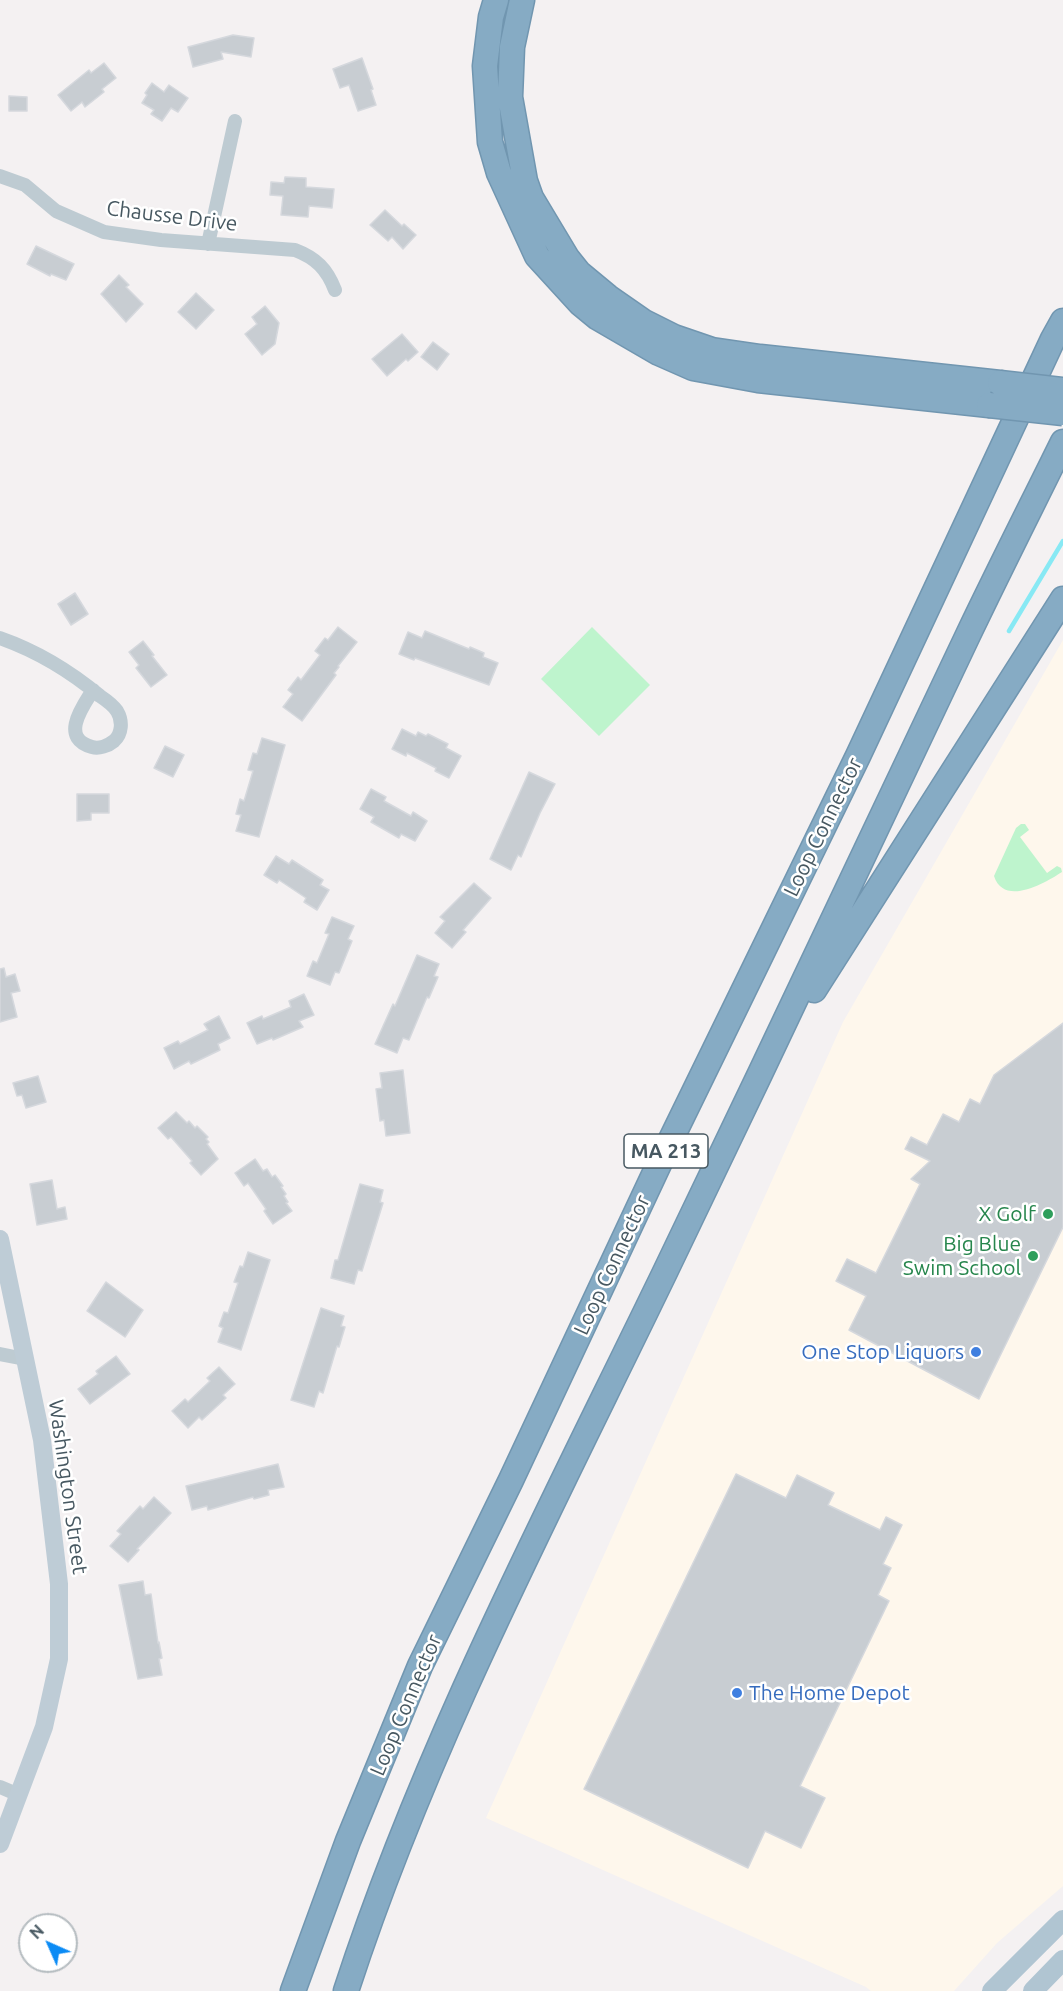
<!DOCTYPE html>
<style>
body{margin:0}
#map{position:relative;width:1063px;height:1991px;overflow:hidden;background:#f4f1f2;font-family:Ubuntu,sans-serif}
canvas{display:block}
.north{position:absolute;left:18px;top:1913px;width:60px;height:60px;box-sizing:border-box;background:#fff;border:2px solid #b5bcc0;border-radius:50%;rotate:315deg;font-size:16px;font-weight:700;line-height:24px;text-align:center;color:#475861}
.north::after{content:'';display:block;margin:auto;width:21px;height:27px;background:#0b8bf5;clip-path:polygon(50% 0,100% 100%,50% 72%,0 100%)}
</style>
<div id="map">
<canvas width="1063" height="1991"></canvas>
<div class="north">N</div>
</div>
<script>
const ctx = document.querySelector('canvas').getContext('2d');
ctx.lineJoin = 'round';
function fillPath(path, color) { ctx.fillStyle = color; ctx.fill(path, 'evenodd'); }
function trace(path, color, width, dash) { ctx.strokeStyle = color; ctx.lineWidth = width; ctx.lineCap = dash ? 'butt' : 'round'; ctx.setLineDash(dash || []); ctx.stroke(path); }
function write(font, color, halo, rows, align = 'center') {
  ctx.font = font + ' Ubuntu,sans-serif'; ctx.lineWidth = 5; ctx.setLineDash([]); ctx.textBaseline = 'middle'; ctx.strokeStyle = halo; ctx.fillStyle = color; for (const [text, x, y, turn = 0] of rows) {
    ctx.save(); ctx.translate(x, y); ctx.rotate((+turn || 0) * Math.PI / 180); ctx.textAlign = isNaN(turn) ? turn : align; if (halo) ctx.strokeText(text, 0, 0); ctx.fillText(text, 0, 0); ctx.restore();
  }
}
fillPath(new Path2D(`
 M1063 640V1886L997 1943 954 1991H871L866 1987 486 1818 843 1022Z`), '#fef7ec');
fillPath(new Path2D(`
 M592 627 650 685 599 736 541 679Z
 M1021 824H1025L1029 830 1020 837 1047 873 1057 866 1061 868 1062 872C1045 883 1004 907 994 876L1016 828Z`), '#bef4cd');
trace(new Path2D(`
 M1009 631 1063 541`), '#88e9f4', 4.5);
const building = new Path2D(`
 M233 35 254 38 251 57 221 52 223 59 193 67 188 47Z
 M362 58 373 89 371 90 376 105 358 111 349 85 340 88 333 69Z
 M104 63 116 78 102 89 104 92 85 107 82 102 71 111 58 95 89 70 91 73Z
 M152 83 164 92 169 85 188 98 178 112 171 108 162 121 151 114 154 110 142 103 147 95 145 93Z
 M9 96 27 97V111H9Z
 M285 177 306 178V187L334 189 332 208 309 206 308 217 281 215 283 196 270 195 271 182 284 183Z
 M385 210 402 226 404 224 416 235 403 249 392 237 388 241 370 225Z
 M36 246 74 264 66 280 51 274 50 276 27 264Z
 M119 275 129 285 126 287 143 304 126 322 101 294Z
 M196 293 214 310 196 329 178 312Z
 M265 306 279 323 275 344 262 355 245 334 257 324 252 317Z
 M402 334 418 352 408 361 406 359 387 376 372 359Z
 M433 342 449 354 437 370 421 357Z
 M75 593 88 614 71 625 58 604Z
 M338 627 357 642 338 666 339 667 334 673 336 675 302 721 283 707 293 694 288 690 298 677 301 680 320 655 315 651 325 638 328 640Z
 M425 631 469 649 470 647 484 653 483 657 498 663 489 685 415 658 414 660 399 654 408 632 422 638Z
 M143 641 154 655 152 656 167 675 151 687 136 668 139 665 129 652Z
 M402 729 416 736 418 732 426 736 428 734 448 744 446 748 461 756 449 778 435 771 436 768 407 753 406 756 392 749Z
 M262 738 285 745 259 837 236 831 241 815 236 814 240 799 244 801 253 771 248 770 253 753 257 754Z
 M165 746 184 755 173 777 154 768Z
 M529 772 555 784 540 813 521 857 518 855 511 870 490 859Z
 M371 789 386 797 384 801 411 816 413 812 427 821 415 841 401 834 399 838 371 822 374 817 360 809Z
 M77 794H109V813H91V820L77 821Z
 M276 856 289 864 292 860 323 880 320 885 329 890 317 910 304 902 306 898 279 880 277 883 264 875Z
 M474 883 491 898 463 930 466 932 452 948 435 933 445 921 440 917Z
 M332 917 354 926 348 939 352 941 339 973 335 972 330 985 307 976 313 961 317 963 329 934 325 933Z
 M417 955 439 964 434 976 438 977 429 998 427 997 409 1040 403 1038 397 1053 375 1044 393 1004 395 1006Z
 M4 968 6 977 15 974 20 991 11 993 17 1017 0 1022V969Z
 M304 994 314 1015 299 1021 303 1027 273 1040 272 1038 257 1044 247 1023 262 1016 263 1019 291 1007 289 1001Z
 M219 1016 230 1038 218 1044 220 1050 191 1064 189 1061 174 1069 164 1048 178 1041 180 1044 208 1030 204 1024Z
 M1063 1023V1227L979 1399 849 1330 866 1296 836 1281 847 1259 876 1273 920 1184 911 1179 930 1161 905 1149 911 1137 927 1145 943 1114 959 1122 970 1099 980 1104 994 1075Z
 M403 1070 410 1133 386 1136 384 1120 380 1121 376 1089 382 1088 380 1073Z
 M38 1076 46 1102 26 1108 22 1095 17 1096 13 1083Z
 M176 1112 187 1123 189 1121 195 1128 197 1126 208 1137 206 1139 209 1142 207 1144 218 1159 201 1175 190 1163 192 1161 171 1137 168 1139 158 1128Z
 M255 1159 263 1171 267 1169 272 1177 275 1175 283 1186 281 1187 286 1194 284 1196 288 1202 286 1203 292 1211 273 1224 264 1211 266 1209 248 1183 244 1186 235 1173Z
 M52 1180 57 1209 65 1207 67 1219 37 1225 30 1184Z
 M360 1184 383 1190 380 1202 383 1203 362 1271 358 1270 354 1284 331 1278 335 1260H338Z
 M248 1252 270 1260 241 1350 218 1342 223 1328 219 1326 224 1312 228 1313 238 1283 234 1282 240 1266 243 1267Z
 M106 1282 143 1310 125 1337 87 1311Z
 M321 1308 344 1316 341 1326 345 1327 339 1347 337 1346 323 1393 319 1391 314 1407 291 1400Z
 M116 1356 130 1374 90 1404 78 1389 98 1374 96 1371Z
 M219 1367 235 1384 223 1395 226 1398 202 1420 199 1417 188 1428 172 1411 185 1399 188 1402 210 1381 207 1378Z
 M278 1464 284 1487 268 1490 269 1495 254 1499 253 1497 208 1510 207 1506 192 1510 186 1486Z
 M736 1474 786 1498 797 1475 834 1493 828 1505 880 1530 886 1517 902 1525 883 1564 891 1568 878 1595 889 1601 800 1786 825 1798 801 1848 765 1831 748 1868 584 1789Z
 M154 1497 171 1513 137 1549 139 1550 128 1562 110 1546 121 1534 117 1531 140 1506 143 1509Z
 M143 1581 145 1595 151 1594 158 1643 159 1642 162 1658 159 1659 162 1675 138 1679 119 1585Z`);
fillPath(building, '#c8cdd2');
trace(building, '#d5d8dd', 1.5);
const highway = new Path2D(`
 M496 0 491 17 485 66 490 142 499 173 537 256 580 303 597 317 659 353 693 368 758 380 989 405
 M522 0 512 47 510 97 525 181 531 198 567 258 579 273 608 297 644 322 674 337 712 350 760 357 1000 383
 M814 990 1063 599
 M293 1991 348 1841 420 1666 511 1480 659 1164 858 756 1053 339 1063 321
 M346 1991C427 1742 552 1506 666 1270 768 1059 867 847 968 635 999 570 1031 507 1063 442`);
trace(highway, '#7196b0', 27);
trace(new Path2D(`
 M0 176 25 185 56 211 104 232 161 240 295 250C316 258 327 269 335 290
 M208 244 235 121
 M0 638C37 651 70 671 100 696 106 700 113 705 117 711 123 721 122 734 114 741 108 746 99 749 92 747 59 738 83 706 93 690
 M0 1354 25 1359
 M0 1787 19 1795`), '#becbd2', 14);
trace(new Path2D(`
 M0 1239 42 1440 59 1584V1659L44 1727 0 1844`), '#beccd6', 18);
trace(new Path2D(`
 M992 1991 1063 1920
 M1033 1991 1063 1960`), '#b0c5d2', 20);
trace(highway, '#86abc4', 24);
const highwayBridge = new Path2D(`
 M1000 383 1063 390
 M989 405 1063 413`);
trace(highwayBridge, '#7196b0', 27, []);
trace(highwayBridge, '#86abc4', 24);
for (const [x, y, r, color] of [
 [1048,1214,6,"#2e9e5b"],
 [1033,1256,6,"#2e9e5b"],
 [976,1352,6,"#3f7fe0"],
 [737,1693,6,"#3f7fe0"]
]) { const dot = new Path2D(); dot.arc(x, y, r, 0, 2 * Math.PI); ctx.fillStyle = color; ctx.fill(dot); trace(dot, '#fff', 2); }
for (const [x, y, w] of [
 [666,1151,84]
]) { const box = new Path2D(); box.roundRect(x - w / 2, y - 17, w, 34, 4.5); ctx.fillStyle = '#fff'; ctx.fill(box); trace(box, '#475861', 1.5); }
write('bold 20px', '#475861', null, [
 ["MA 213",666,1151]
]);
write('21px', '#475861', '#fff', [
 ["Chausse Drive",172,216,7],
 ["Loop Connector",823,827,-64],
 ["Loop Connector",612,1265,-65],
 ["Washington Street",68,1487,82],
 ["Loop Connector",406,1705,-67]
]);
write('21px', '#27864d', '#fff', [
 ["X Golf",1036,1214],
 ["Big Blue",1021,1244],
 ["Swim School",1021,1268]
], 'right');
write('21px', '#366cbe', '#fff', [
 ["One Stop Liquors",964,1352],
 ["The Home Depot",749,1693,"left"]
], 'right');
</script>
